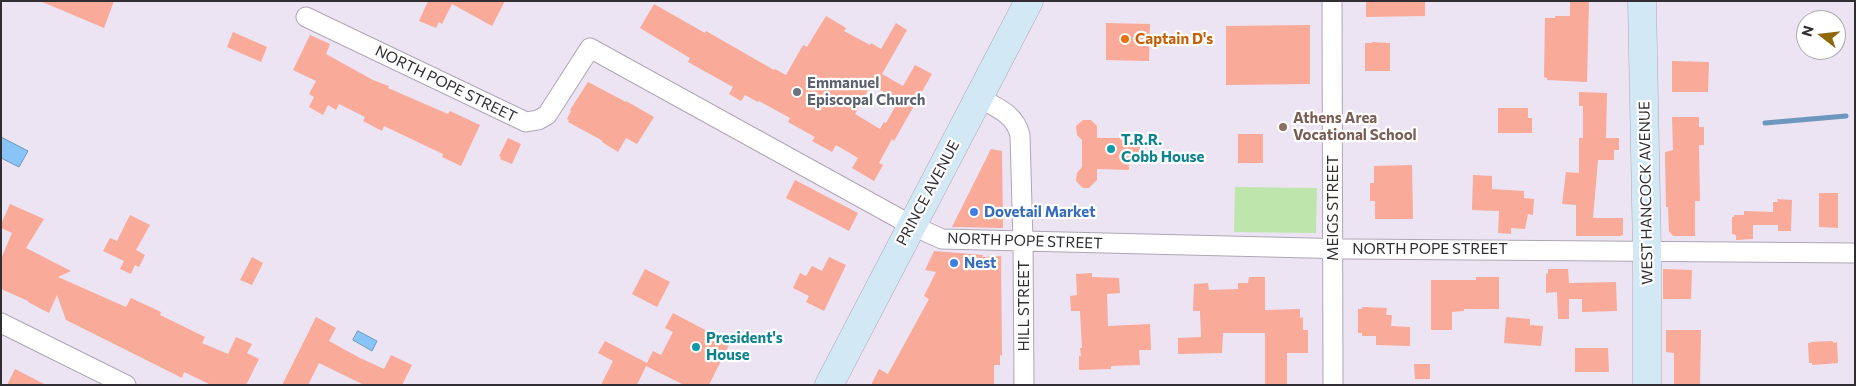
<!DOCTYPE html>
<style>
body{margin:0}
#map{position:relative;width:1856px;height:386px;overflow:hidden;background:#ece3f3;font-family:Commissioner,sans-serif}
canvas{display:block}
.frame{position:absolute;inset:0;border:2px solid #312e33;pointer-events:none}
.north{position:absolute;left:1796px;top:10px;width:50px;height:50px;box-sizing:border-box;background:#fff;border:1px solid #adabad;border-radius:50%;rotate:286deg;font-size:14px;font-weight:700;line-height:20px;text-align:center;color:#312e33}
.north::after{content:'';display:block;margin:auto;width:18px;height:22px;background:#8d690b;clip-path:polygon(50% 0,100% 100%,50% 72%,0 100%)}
</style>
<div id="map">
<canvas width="1856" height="386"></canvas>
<div class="frame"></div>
<div class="north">N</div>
</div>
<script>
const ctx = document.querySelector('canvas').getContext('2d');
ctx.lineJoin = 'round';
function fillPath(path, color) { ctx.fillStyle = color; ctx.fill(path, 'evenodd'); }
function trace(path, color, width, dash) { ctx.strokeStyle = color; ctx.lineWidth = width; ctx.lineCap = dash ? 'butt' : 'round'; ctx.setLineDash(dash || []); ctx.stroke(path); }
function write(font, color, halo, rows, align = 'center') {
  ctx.font = font + ' Commissioner,sans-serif'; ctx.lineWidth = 4.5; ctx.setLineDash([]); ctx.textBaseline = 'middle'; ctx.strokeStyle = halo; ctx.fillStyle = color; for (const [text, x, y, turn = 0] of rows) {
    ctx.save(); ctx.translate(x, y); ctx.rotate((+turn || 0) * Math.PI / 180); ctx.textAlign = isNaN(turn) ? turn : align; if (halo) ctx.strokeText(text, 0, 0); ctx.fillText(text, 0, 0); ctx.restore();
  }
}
fillPath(new Path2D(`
 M1235 187 1317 188 1316 233 1234 232Z`), '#bee5ac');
const water = new Path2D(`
 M1 137 28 151 19 167 1 158Z
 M358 331 377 341 372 351 353 340Z`);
fillPath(water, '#88c4f8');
trace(water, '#6e97bd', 1);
trace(new Path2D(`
 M1765 123 1846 116`), '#6e97bd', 5);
fillPath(new Path2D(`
 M40 1H114L104 28Z
 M428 1H505L492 26 452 4 442 24 439 22 436 28 419 21Z
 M1366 1H1425V16L1366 17Z
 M1570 1H1589L1587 82 1547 80V78L1544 77 1545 18H1555V16H1570Z
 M654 4 705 33 706 31 774 70 775 69 786 75 803 45 807 47 826 16 846 28 844 31 870 45 871 43 881 49 896 23 907 30 882 74 903 86 915 65 932 74 894 141 892 139 879 163 883 165 874 181 852 168 858 158 836 145 832 152 812 141 815 137 788 122 790 118 759 101 758 102 745 95 741 101 729 94 733 87 688 62 690 58 640 28ZM871 85 899 100 886 123 884 122 880 129 855 114Z
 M1106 23 1150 24 1149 61 1106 60Z
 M1310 25V84L1226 85V26Z
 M233 32 267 47 261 62 227 47Z
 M310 35 330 44 326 54 373 80 389 86 388 88 448 114 450 111 480 125 461 166 442 157 443 154 384 126 382 131 363 121 365 117 339 104 336 110 328 105 323 115 309 107 314 97 309 94 316 81 293 70Z
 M1372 42 1390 43V71H1365V43H1372Z
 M1672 61 1709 62 1708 92H1672Z
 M588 82 626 102V101L654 117 637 144 626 138 618 152 602 142 603 141 568 122 569 120 567 119 571 111 570 110Z
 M1579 92 1607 93 1606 138H1619V150H1614V160H1598L1593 218H1623V235L1620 236H1576V205L1562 204 1566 172 1579 173V138H1583V106H1579Z
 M1498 108H1528V118H1532V133H1498Z
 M1672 117H1699V127H1704V145H1699V147L1700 201H1695V236H1673L1669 231 1668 207H1666L1665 152 1673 150Z
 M1083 120H1091L1097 126V138H1120L1121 140H1140V158H1129V170L1097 169V180L1089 188H1083L1076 181 1077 173 1082 167V140L1077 135 1076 126Z
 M1238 134H1263V163H1238Z
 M508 138 521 144 512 164 500 159 501 157 499 156Z
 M991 149 1002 151 1003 228 952 227Z
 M1412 165 1413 219H1375V201H1370V183H1374V166Z
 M1473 175 1492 176V189L1524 191V198L1534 199 1533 215 1528 214 1525 229 1511 228V234L1498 233 1499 211 1472 210Z
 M795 180 858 213 849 231 786 198Z
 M1819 193H1838V228L1819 227Z
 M1777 199 1792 200 1791 231H1778V225H1753V239L1736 240V235L1732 234V217H1734V215H1744V211L1773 212V202H1778Z
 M10 204 44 219 26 248 71 271 58 277 126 307 131 298 161 312 160 315 205 337 202 343 228 354 236 337 252 344 247 353 259 359 246 385H211L184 372 182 378 66 320 57 295 49 313 28 302V301L1 289V259L12 233 1 228V224Z
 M130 215 150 225 136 250 145 255 139 267 135 265 131 274 120 269 124 261 103 251 110 238 117 241Z
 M934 251 983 255 982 257 1001 256 1002 356 1000 355V365H994V385H871L879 369 888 374 929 299 924 296 936 272 925 270Z
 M252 257 263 263 252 285 240 280Z
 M829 257 846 265 824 311 806 302 809 296 793 288 800 273 806 276 812 266 822 271Z
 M645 269 670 282 657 307 632 294Z
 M1548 269H1568L1569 283 1616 282 1617 311 1582 312V299H1569V319H1558L1557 292 1546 293V274L1548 273Z
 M1663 269 1692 270 1691 299H1663Z
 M1092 273V277L1119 278 1120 293 1107 294 1108 326 1150 324 1151 350H1139L1140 365 1111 366V369L1079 370V356H1081L1080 348H1082L1080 311H1071L1070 296 1077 295 1076 274Z
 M1249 277H1265V310L1300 309V318L1303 317V330H1308V353H1287V385H1265V333H1223L1222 353 1178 354V338L1201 337 1200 311H1193L1194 284 1208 283 1209 290 1238 289V283H1248Z
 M1476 277H1499V309H1464V311L1452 312V330H1431V280H1476Z
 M1362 307 1387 308 1386 315H1392L1391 326 1410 327V346L1376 345V336H1362V333H1358V309H1362Z
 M673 313 730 343 709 385H684L646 366 637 385H601L613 361 598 353 605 341 647 363 653 351 661 355 673 332 665 328Z
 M316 317 336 328 329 341 360 358 384 369 391 355 412 365 402 385H364L319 363 308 385H282Z
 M1506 317 1530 319V325L1543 326 1541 346 1504 343Z
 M1666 330H1701L1700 385H1674V353L1666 352Z
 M1833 341V343L1837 342 1838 363 1812 365V363H1809L1808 343H1811L1810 342Z
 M1575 348H1608L1609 372H1575Z
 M1414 364H1430V379H1415Z
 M15 369 46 385H7Z`), '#f9aa98');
const street = new Path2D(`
 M1332 1 1333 385
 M306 17 526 122 538 120 547 115 590 48 911 225 942 239 1350 249 1855 253
 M979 98C996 107 1015 114 1020 135L1023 242 1024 385
 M1 323 126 385`);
const secondary = new Path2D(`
 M1642 1 1647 251V385
 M829 385 1029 1`);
trace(street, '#afa6b5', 21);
trace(secondary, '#afa6b5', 29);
trace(street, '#fff', 19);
trace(secondary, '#d3e8f5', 28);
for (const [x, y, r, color] of [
 [1125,39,5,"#e8710a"],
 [797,92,5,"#6b7280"],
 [1283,127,5,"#8d6e63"],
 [1111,149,5,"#0f9aa8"],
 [974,212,5,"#3f7fe0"],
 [954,263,5,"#3f7fe0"],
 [696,347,5,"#0f9aa8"]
]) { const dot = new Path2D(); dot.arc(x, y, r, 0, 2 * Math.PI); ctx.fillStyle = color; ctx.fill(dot); trace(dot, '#fff', 2); }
write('bold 15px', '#c56008', '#fff', [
 ["Captain D's",1135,39]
], 'left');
write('bold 15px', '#5b616d', '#fff', [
 ["Emmanuel",807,83],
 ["Episcopal Church",807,100]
], 'left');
write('15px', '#312e33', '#fff', [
 ["NORTH POPE STREET",446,84,26],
 ["PRINCE AVENUE",928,193,-62],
 ["WEST HANCOCK AVENUE",1646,193,-91],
 ["MEIGS STREET",1333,208,-90],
 ["NORTH POPE STREET",1025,241,2],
 ["NORTH POPE STREET",1430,249],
 ["HILL STREET",1024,306,-90]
]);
write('bold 15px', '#785e54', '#fff', [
 ["Athens Area",1293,118],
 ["Vocational School",1293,135]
], 'left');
write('bold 15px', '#0d838f', '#fff', [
 ["T.R.R.",1121,140],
 ["Cobb House",1121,157],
 ["President's",706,338],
 ["House",706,355]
], 'left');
write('bold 15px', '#366cbe', '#fff', [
 ["Dovetail Market",984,212],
 ["Nest",964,263]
], 'left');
</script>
